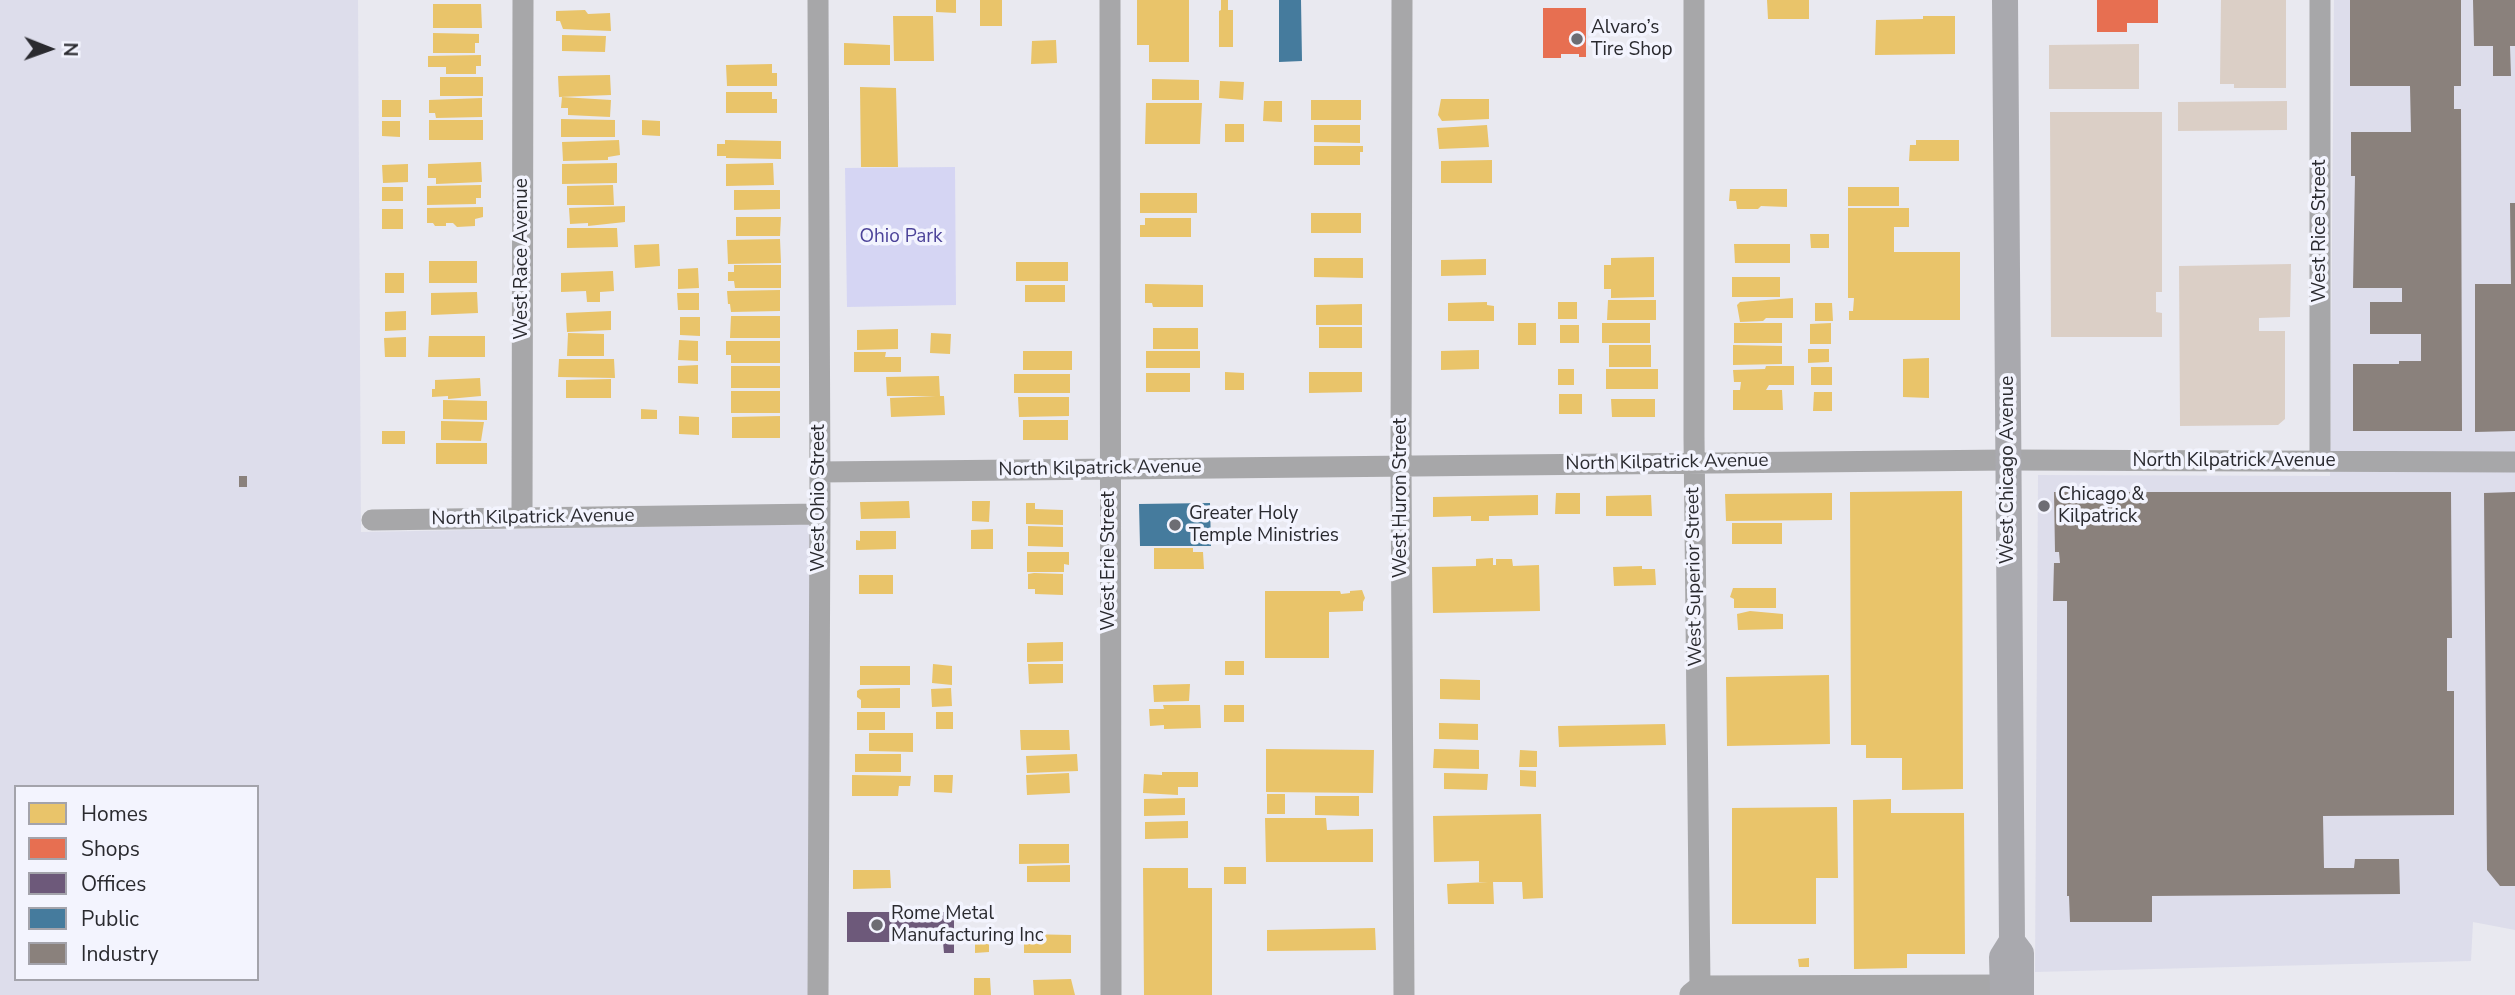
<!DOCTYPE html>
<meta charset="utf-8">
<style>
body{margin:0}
#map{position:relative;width:2515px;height:995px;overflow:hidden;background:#e9e9f0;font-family:"Nunito Sans",sans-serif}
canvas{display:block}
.legend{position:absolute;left:14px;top:785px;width:245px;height:196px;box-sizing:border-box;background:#f3f4fe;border:2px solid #a3a3ab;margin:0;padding:9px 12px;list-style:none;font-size:21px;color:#2a2a2f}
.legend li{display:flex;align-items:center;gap:14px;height:35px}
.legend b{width:35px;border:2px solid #a3a3ab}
.north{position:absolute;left:14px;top:14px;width:70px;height:70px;-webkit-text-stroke:5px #f3f4fe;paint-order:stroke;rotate:91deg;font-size:19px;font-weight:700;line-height:28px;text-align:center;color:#2a2a2f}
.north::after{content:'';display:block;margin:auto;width:24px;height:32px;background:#2a2a2f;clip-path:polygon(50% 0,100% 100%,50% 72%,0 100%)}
</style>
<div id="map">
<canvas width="2515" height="995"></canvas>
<ul class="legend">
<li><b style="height:19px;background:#e9c46a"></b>Homes</li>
<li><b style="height:19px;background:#e76f51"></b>Shops</li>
<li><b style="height:19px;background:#6d597a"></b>Offices</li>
<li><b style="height:19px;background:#457b9d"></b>Public</li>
<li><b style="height:19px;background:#8a817c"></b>Industry</li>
</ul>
<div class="north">N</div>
</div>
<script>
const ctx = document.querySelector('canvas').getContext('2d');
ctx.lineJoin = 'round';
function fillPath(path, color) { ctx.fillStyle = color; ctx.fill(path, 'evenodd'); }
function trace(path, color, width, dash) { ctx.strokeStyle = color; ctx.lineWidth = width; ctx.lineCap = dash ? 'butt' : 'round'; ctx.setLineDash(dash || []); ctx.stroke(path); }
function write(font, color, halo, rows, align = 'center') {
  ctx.font = font + ' "Nunito Sans",sans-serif'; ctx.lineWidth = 7; ctx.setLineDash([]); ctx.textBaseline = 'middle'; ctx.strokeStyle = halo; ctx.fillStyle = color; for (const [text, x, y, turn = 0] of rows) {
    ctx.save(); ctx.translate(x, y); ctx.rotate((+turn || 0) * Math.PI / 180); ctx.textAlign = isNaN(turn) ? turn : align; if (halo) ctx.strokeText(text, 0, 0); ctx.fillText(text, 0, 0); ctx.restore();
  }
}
fillPath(new Path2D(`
 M0 0H358L361 532 810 524 817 995H0ZM16 787H257V979H16Z
 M2334 0H2515V930L2473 922 2471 961 2035 972 2038 475 2330 476Z`), '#ddddeb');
fillPath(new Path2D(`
 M955 167 956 305 847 307 845 168Z`), '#d5d5f3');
fillPath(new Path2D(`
 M936 0H956V13L936 12Z
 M980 0H1002V26H980Z
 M1137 0H1189V62H1149V45H1137Z
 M1221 0H1228V10H1233V47H1219V11L1221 10Z
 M1767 0H1809V19H1768Z
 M433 4H481L482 28H433Z
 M585 10 588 14 610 13 611 31 563 29 560 21H556V11Z
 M893 16H933L934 61H894Z
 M1923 16H1955V54L1875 55 1876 20 1923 19Z
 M433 33 479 34V43H475V53H433Z
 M562 35 606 36 605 52 562 51Z
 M1056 40 1057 63 1031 64 1032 41Z
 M844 43 890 45V65H844Z
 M481 55V66H476V74H446V67H428V56Z
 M772 64V73H777V86H727L726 65Z
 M610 75 611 95 559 97 558 76Z
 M440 77H483V96H440Z
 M1152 79 1199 80V100H1152Z
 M1220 81 1244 82 1243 100 1219 98Z
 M860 87 896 88 898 167H861Z
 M726 92H772V99H777V113H726Z
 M562 97 611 100 610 117 568 115V108H561Z
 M482 98V117L436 118 435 113H429V100Z
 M1441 99H1489V119L1442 121 1438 115Z
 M382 100H401V117H382Z
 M1311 100H1361V120H1311Z
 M1264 101H1282V122L1263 121Z
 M1146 103H1202L1200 144H1145Z
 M561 119 615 120V137H561Z
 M429 120H483V140H429Z
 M642 120 660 121V136L642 135Z
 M382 121H400V137L382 136Z
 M1225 124H1244V142H1225Z
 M1314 125H1360V143L1314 142Z
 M1487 125 1489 147 1439 149 1437 128Z
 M619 140 620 155 608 157V160L563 161 562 142Z
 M725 140 781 141V159L726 158V156H717V144H725Z
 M1916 140H1959V161H1909L1910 145H1916Z
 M1314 146H1363V152H1360V165H1314Z
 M1492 160V183H1441V161Z
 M481 162 482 182 436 184V178H428V164Z
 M617 163V183L562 184V164Z
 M773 163 774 185 726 186V164Z
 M408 164V182L383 183 382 165Z
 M481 185V198H476V204L427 205V186Z
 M613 185 614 205H567V186Z
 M382 187H403V201H382Z
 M1848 187H1899V206H1848Z
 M1730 189H1787V207L1761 206 1758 209H1737L1736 201H1729Z
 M734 190H780V209L734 210Z
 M1140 193H1197V213H1140Z
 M625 206V222L588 226V223L570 224 569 208Z
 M483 207V217L475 219V226L457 227 453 223H446V226H435L433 223H427V208Z
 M1848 208H1909V227H1894V252H1960V320H1849V311H1853L1854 298H1848Z
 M382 209H403V229H382Z
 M1311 213H1361V233H1311Z
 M736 217H781L780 236H736Z
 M1145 218H1191V237H1140V225H1145Z
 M567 228H617L618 247 567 248Z
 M1810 234H1829V248H1811Z
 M780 239 781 263 728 264 727 240Z
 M659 244 660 266 635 268 634 245Z
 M1734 244H1790V263H1735Z
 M1654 257V297L1611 298V289H1604V265H1611V258Z
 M1314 258H1363V278L1314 277Z
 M1486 259V275L1441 276V260Z
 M429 261H477V283H429Z
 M1016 262H1068V281H1016Z
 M734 265H781V288H735L734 281H728V272H734Z
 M698 268 699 288 678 289V269Z
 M613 271 614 291 600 292V302H587L586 291 561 292V273Z
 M385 273H404V293H385Z
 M1732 277H1780V297H1732Z
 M1145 284 1203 285V307H1153L1152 303H1145Z
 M1025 285H1065V302H1025Z
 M780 290V311L731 312 730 304H728L727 291Z
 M477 292 478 313 431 315V293Z
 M677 293H699V310H678Z
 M1793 298V318H1766L1763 321 1740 322 1737 305 1740 302Z
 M1608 300H1656V320H1607Z
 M1487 302V305L1494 306V321H1448V303Z
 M1558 302H1577V319H1558Z
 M1815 303H1832L1833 321H1815Z
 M1362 304V325H1316V305Z
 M406 311V330L385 331V312Z
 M611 311V330L567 332 566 313Z
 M731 316H780V338H730Z
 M680 317H700V336L680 335Z
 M1518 323H1536V345H1518Z
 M1602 323H1650V343H1602Z
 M1734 323H1782V343H1734Z
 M1831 323V344H1810V324Z
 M1560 325H1579V343H1560Z
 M1319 327H1362V348H1319Z
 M1153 328H1198V349H1153Z
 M898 329V349L857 350V330Z
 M568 333 604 334V356H567Z
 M931 333 951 334 950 354 930 353Z
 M429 336H485V357H428Z
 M406 337V357H385L384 338Z
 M679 340 698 341V361L678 360Z
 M726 341H780V363H731V355H726Z
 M1609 345H1651V367H1609Z
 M1733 345 1782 346V364L1733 365Z
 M1808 349H1829V362L1808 363Z
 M1479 350V369L1441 370V351Z
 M1023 351H1072V370H1023Z
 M1146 351H1200V368H1146Z
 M854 352H886L885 357H901V372H854Z
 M1929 358V398L1903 397V359Z
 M559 359H614L615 378 558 377Z
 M698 365V384L678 383V366Z
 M731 366H780V388H731Z
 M1766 366H1794V385H1769L1766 390H1782L1783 410H1733V390H1740L1741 382H1734L1733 370 1765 369Z
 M1811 367H1832V385H1811Z
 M1558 369H1574V385H1558Z
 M1606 369H1658V389H1606Z
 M1225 372 1244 373V390H1225Z
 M1309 372H1362V392L1309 393Z
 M1146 373H1190V392H1146Z
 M1014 374H1070V393H1014Z
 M939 376 940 396H944L945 415 891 417 890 398 936 396H887L886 377Z
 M480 378 481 396 448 399V396L432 397V389H435V380Z
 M611 379V398H566V380Z
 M731 391H780V413H731Z
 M1814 392H1832V411H1813Z
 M1559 394H1582V414H1559Z
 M1018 397H1069V416L1019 417Z
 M1611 399H1655V417H1612Z
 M443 400 487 401V420L443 419Z
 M641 409 657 410V419H641Z
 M679 416 699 417V435L679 434Z
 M780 416V438H732V417Z
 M1023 420H1068V440H1023Z
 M441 421 484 422 481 441 441 440Z
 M382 431H405V444H382Z
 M436 443H487V464H436Z
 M1962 491 1963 789 1902 790V758H1866V745H1851L1850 492Z
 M1556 493H1580V514H1555Z
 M1832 493V520L1726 521 1725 494Z
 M1538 495V515L1489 516V521H1471V516L1433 517V497Z
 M1651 495 1652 516H1606V496Z
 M909 501 910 518 861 519 860 502Z
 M972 501H990L989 522 972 521Z
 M1026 503H1035V509L1063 510V525L1026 524Z
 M1732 523H1782V544H1732Z
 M1028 526 1063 527V547L1028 546Z
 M993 529V549H971V530Z
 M860 531H896V549L856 550V540L860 541Z
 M1154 548H1193V552H1203L1204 569H1154Z
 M1027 552H1069V565L1064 564V572H1027Z
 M1493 558V565H1496V559H1512L1513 566 1539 565 1540 611 1433 613 1432 567 1476 566V559Z
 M1642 566V569H1655L1656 585 1614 586 1613 567Z
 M1034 573 1063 574V595L1035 594V589H1028V574Z
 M859 575H893V594H859Z
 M1733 588H1776V608H1734V599L1730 597Z
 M1362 590 1365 598 1363 602V611L1329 612V658H1265V591H1340L1341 594 1350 593V591Z
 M1750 611 1783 614V629L1738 630 1737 614Z
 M1063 642V661L1027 662V643Z
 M1225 661H1244V675H1225Z
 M933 664 952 666V685L932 683Z
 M1028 664H1063V683L1029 684Z
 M860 666H910V685H860Z
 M1829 675 1830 744 1727 746 1726 677Z
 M1440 679 1480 680V700L1440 699Z
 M1190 684 1189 701 1154 702 1153 685Z
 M900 688V708H861V700L857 697V691L860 689Z
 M951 688 952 706 932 707 931 689Z
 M1163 705H1200L1201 728 1164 729V725L1150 726 1149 709H1164Z
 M1224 705H1244V722H1224Z
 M857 712H885V730H857Z
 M936 712H953V729H936Z
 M1439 723 1478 724V740L1439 739Z
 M1665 724 1666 745 1559 747 1558 726Z
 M1020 730H1069L1070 750H1021Z
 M869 733H913V752L869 751Z
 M1266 749 1374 750 1373 793 1266 792Z
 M1434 749 1479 750V769L1433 768Z
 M1520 750 1537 751V767H1519Z
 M855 754H901V772H855Z
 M1077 754 1078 771 1027 773 1026 756Z
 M1520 770 1536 771V787L1520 786Z
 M1162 772H1198V787H1178V795L1143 793 1144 774 1162 775Z
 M1069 773 1070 793 1027 795 1026 775Z
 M1444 773 1488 774 1487 790 1444 789Z
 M852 775 911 776 910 786H899L898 796H852Z
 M934 775H953L952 793 934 792Z
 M1267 794H1285V814H1267Z
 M1315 796H1359V816L1315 815Z
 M1185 798V815L1144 816V799Z
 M1891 799V813H1964L1965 954H1907V968L1854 969 1853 800Z
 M1837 807 1838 878H1816V924H1732V808Z
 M1541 814 1543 898 1523 899 1522 882H1493L1494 904H1448L1447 884 1488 882H1479V861L1434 862 1433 816Z
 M1265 818H1326L1327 830 1373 829V862H1266Z
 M1188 821V838L1145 839V822Z
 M1019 844H1069V863L1019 864Z
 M1070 865V882H1027V866Z
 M1224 867H1246V884H1224Z
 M1143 868H1188V888H1212V995H1144Z
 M853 870H890L891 888 853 889Z
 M1375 928 1376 950 1267 951V930Z
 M975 932H989V952L975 953Z
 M1024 934 1071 935V953H1024Z
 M1809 958V967H1799L1798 959Z
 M974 978H990L991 995H974Z
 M1071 979 1075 995H1034L1033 980Z`), '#e9c46a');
fillPath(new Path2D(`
 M2097 0H2158V23H2127V32H2097Z
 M1543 8H1586V57H1579V54H1561V58H1543Z`), '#e76f51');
fillPath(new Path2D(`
 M847 912H954V953H944L943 942H847Z`), '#6d597a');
fillPath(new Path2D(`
 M1279 0H1301L1302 61 1279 62Z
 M1210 503 1211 546H1140L1139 504Z`), '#457b9d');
fillPath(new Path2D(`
 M2350 0H2461V86H2454V109H2461L2462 431H2353V364H2399V361H2421V334H2370V302H2402V288H2353L2355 176H2351V132H2411L2410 86H2350Z
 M2473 0H2515V46H2510L2511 76H2493V46H2474Z
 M2510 203H2515V431L2475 432V284H2511Z
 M239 476H247V487H239Z
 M2054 492H2451L2452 638H2447V691H2454V815L2323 816 2324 868H2354L2355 859H2399L2400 894 2152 896V922H2070L2069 896H2067V601H2053L2054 563H2060L2059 552H2055Z
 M2515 492V886H2500L2487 870 2484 493Z`), '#8a817c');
fillPath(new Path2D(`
 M2221 0H2286V88H2234V84H2220Z
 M2139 44V89H2049V45Z
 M2287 101V130L2178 131V102Z
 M2050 112H2162V292H2156V312L2162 313V337H2051Z
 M2291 264 2290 317 2259 318V331H2285V419L2278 425 2180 426 2179 266Z`), '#dbcfc6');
trace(new Path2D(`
 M1110 0 1111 995
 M1402 0 1401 466 1404 995
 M1694 0V437L1700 986
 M2320 461V0
 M819 472 2008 460 2515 462
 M522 518 523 0
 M372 520 820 514
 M1690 994 1700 986 2003 985
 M818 995 820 494 818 0`), '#a7a7a9', 21);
trace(new Path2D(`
 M2012 941 2021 953V995
 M2003 995 2002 957 2012 941 2005 0`), '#a9a9ae', 26);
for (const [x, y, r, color] of [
 [1577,39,7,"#6d6d73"],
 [2044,506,7,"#6d6d73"],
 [1175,525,7,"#6d6d73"],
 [877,925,7,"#6d6d73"]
]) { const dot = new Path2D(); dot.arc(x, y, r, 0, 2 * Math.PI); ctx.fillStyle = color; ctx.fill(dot); trace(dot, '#f3f4fe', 2.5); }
write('19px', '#2a2a2f', '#f3f4fe', [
 ["Alvaro’s",1591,28],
 ["Tire Shop",1591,50],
 ["Chicago &",2058,495],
 ["Kilpatrick",2058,517],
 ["Greater Holy",1189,514],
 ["Temple Ministries",1189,536],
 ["Rome Metal",891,914],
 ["Manufacturing Inc",891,936]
], 'left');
write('19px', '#2a2a2f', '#f3f4fe', [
 ["West Rice Street",2320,231,-90],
 ["West Race Avenue",522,259,-90],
 ["North Kilpatrick Avenue",2234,461],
 ["North Kilpatrick Avenue",1667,463,-1],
 ["North Kilpatrick Avenue",1100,469,-1],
 ["West Chicago Avenue",2008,470,-90],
 ["West Ohio Street",819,498,-90],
 ["West Huron Street",1401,498,-90],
 ["North Kilpatrick Avenue",533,518,-1],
 ["West Erie Street",1109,561,-90],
 ["West Superior Street",1695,577,-91]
]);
write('19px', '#4c4399', '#f3f4fe', [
 ["Ohio Park",901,237]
]);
</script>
